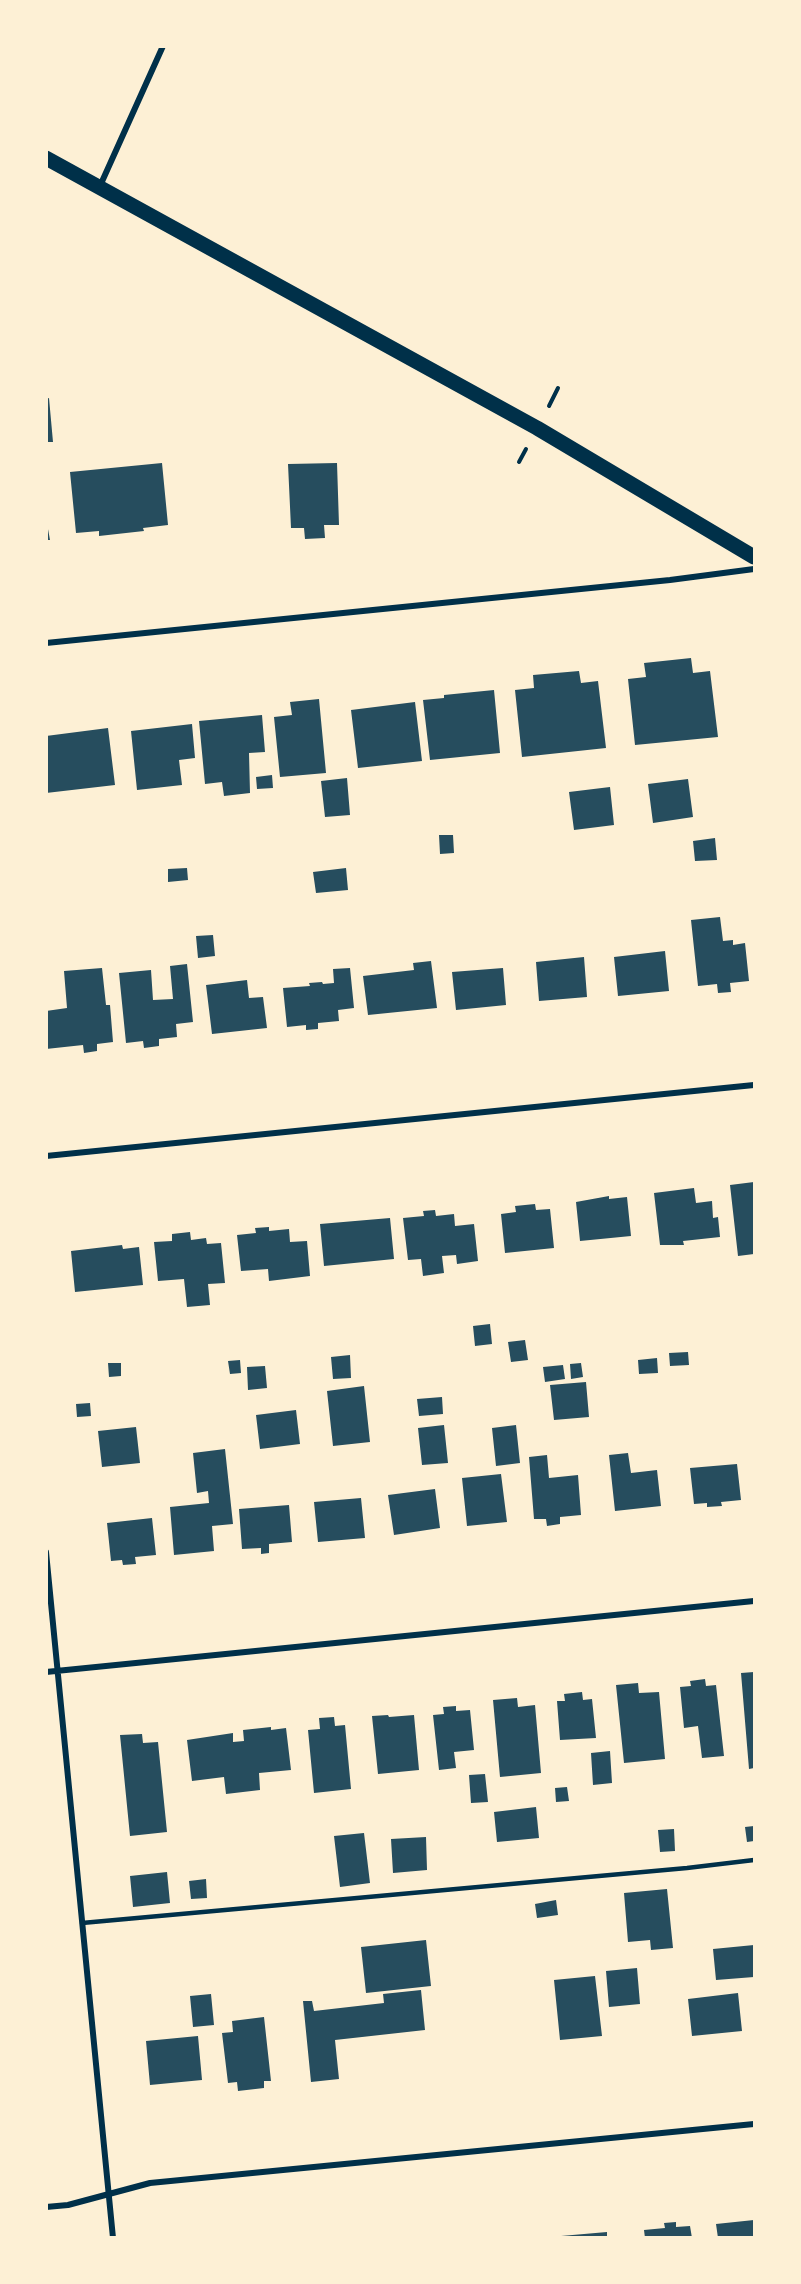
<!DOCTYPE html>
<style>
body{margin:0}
#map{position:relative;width:801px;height:2284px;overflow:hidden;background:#fdf0d5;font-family:Montserrat,sans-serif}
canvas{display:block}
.frame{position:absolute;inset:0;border:48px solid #fdf0d5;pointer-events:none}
</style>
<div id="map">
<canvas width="801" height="2284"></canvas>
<div class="frame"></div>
</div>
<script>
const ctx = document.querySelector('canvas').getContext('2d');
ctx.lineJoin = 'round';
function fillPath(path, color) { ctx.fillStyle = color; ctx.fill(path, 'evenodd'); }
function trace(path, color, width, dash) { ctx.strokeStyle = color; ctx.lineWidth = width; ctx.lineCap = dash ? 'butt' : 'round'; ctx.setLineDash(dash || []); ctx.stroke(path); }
fillPath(new Path2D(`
 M49 398 53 442H46V399Z
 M162 463 168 525 143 528 144 531 99 536V531L76 533 70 472Z
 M337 463 339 525H324L325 538 305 539 304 528H291L288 464Z
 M46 518 50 540H46Z
 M691 658 693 673 710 671 718 737 635 745 628 679 646 677 644 663Z
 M579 671 581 683 598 681 606 748 522 757 515 690 534 688 533 675Z
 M494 690 500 753 430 760 423 700 444 698V695Z
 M319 699 326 773 280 777 274 717 292 715 290 702Z
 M415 702 422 761 358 768 351 710Z
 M262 715 265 752 249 753 250 793 224 796 222 782 205 784 199 721Z
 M192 724 195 758 179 760 182 785 137 790 131 731Z
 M108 728 115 785 46 793V736Z
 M272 775 273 788 257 789 256 777Z
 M347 778 350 815 325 817 321 781Z
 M688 779 693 817 653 823 648 784Z
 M610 787 614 825 574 830 569 792Z
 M439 835H453L454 853 440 854Z
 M715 838 717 860 695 861 693 841Z
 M187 868 188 880 168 882V869Z
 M346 868 348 890 316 893 313 872Z
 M720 917 723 941 733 940V945L745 943 749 981 730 983 731 992 718 993 717 984 698 986 691 920Z
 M213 935 215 956 198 958 196 936Z
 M665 951 669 991 618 996 614 957Z
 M584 957 587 997 539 1001 536 962Z
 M431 961 437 1008 368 1015 363 976 414 970 413 963Z
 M187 964 193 1022 176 1024 177 1037 159 1039V1046L144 1048 143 1041 126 1043 119 973 151 970 153 1000 173 999 170 966Z
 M102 968 106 1005H110L113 1042 97 1044V1051L84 1053 83 1045 46 1049V1011L67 1008 64 971Z
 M350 968 354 1008 338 1010 339 1021 318 1023V1029L306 1030V1025L287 1027 283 988 310 986 309 983 322 982 323 984 334 983 333 969Z
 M503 968 506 1005 456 1010 452 972Z
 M247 980 249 998 263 997 267 1028 212 1034 206 985Z
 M754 1182V1254L738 1256 730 1185Z
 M694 1188 696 1203 712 1201 713 1218 718 1217 720 1237 683 1241 684 1245H660L654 1193Z
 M609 1196V1199L627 1197 631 1236 580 1241 576 1202Z
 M535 1204 536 1210 550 1209 554 1248 505 1253 501 1214 516 1212 515 1206Z
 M435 1210 436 1216 454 1214 455 1226 474 1224 478 1261 457 1264 456 1255 442 1256 444 1273 423 1276 421 1259 408 1260 403 1218 424 1216 423 1211Z
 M390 1218 394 1259 324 1266 320 1224Z
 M269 1227V1231L289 1229 290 1242 307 1241 310 1276 269 1281 268 1269 241 1271 237 1235 256 1233 255 1228Z
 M190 1232 191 1240 206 1238 207 1244 221 1243 225 1283 208 1284 210 1305 187 1307 184 1279 158 1281 154 1242 172 1241V1234Z
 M122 1245 123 1249 139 1247 143 1285 75 1292 71 1251Z
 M490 1324 492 1344 475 1346 473 1326Z
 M525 1340 528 1360 511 1362 508 1342Z
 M688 1352 689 1365 670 1366 669 1353Z
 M350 1355 351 1378 333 1379 331 1357Z
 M657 1358 658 1373 639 1374 638 1360Z
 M240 1360 241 1373 230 1374 228 1361Z
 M108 1363H121V1376L109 1377Z
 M581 1363 583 1377 571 1379 570 1364Z
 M563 1365 565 1379 545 1382 543 1367Z
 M265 1366 267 1388 248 1390 247 1367Z
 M586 1382 589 1417 554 1420 550 1385Z
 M364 1386 370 1442 333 1446 327 1391Z
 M442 1397 443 1414 419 1416 417 1399Z
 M90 1403 91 1416 77 1417 76 1404Z
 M296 1410 300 1444 260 1449 256 1415Z
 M444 1425 448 1463 422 1465 418 1428Z
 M516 1425 520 1463 496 1466 492 1428Z
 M136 1427 140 1463 102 1467 98 1431Z
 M225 1449 233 1524 212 1526 214 1551 174 1555 170 1507 209 1503 208 1491 197 1493 193 1453Z
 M628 1453 631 1473 657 1470 661 1506 615 1511 609 1455Z
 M547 1455 549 1478 578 1475 581 1515 560 1517V1524L547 1526 546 1519H534L529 1457Z
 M737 1464 741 1500 721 1502 722 1506 707 1507V1503L694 1504 690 1468Z
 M501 1474 507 1522 467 1526 462 1478Z
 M435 1489 440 1528 394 1535 388 1495Z
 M361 1498 365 1538 318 1542 314 1502Z
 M289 1505 292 1542 269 1544V1553L261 1554V1548L242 1549 239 1509Z
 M152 1518 156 1555 135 1557 136 1564 123 1565 122 1560 111 1561 107 1523Z
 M754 1672V1768L749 1769 741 1673Z
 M705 1679 706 1686 716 1685 724 1756 702 1758 698 1726 684 1728 680 1687 691 1686 690 1681Z
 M638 1683 639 1693 659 1692 665 1759 624 1763 616 1685Z
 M582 1692 583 1700 592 1699 596 1738 560 1740 557 1701H565L564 1694Z
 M517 1698 518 1707 535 1705 541 1773 500 1777 493 1700Z
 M456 1706V1711L470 1710 474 1750 454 1752 456 1768 439 1770 433 1715 444 1714 443 1707Z
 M388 1715 389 1717 414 1715 419 1770 378 1774 372 1716Z
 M334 1717 335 1726 345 1725 351 1789 314 1793 308 1730 320 1729 319 1718Z
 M271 1727V1730L286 1728 291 1770 259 1773 260 1790 226 1794 224 1777 192 1781 187 1740 233 1733V1742L244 1741 243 1730Z
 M142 1734 143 1743 158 1742 167 1832 130 1836 120 1735Z
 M610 1751 612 1783 593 1785 591 1753Z
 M485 1774 488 1802 471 1803 469 1775Z
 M567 1787 569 1801 556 1802 555 1788Z
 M536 1807 539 1838 497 1842 494 1812Z
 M754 1826V1841L747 1842 745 1827Z
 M674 1829 675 1851 660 1852 658 1830Z
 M364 1833 370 1883 340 1887 334 1836Z
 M426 1837 427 1870 393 1873 391 1839Z
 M167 1872 170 1903 133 1907 130 1876Z
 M206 1879 207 1898 191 1899 189 1881Z
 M667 1889 673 1948 651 1950 650 1940 628 1942 624 1893Z
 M556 1900 558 1915 537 1918 535 1904Z
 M426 1940 431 1986 366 1993 361 1947Z
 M754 1945V1977L716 1980 713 1949Z
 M637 1968 640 2004 609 2007 606 1971Z
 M595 1976 602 2036 560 2040 554 1980Z
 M421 1990 425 2030 335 2040 339 2079 311 2082 303 2001H312L314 2011 384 2003 383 1994Z
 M738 1993 742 2031 692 2036 688 1999Z
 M211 1994 214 2025 193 2027 190 1996Z
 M264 2017 271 2081H264V2088L238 2091 237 2082 228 2083 222 2033 233 2032 232 2021Z
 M198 2036 202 2080 150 2085 146 2041Z
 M754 2220V2238H718L716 2224Z
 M676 2222V2227L690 2226 692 2238H645L644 2230 665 2228 664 2223Z
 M607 2232V2238H561V2236Z`), '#264d5e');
trace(new Path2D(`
 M549 406 558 388
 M519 462 526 449`), '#003049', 4);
trace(new Path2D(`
 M82 1923 687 1868 754 1860`), '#003049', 4.5);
trace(new Path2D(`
 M100 186 163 46
 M46 643 670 580 754 569
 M46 1156 754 1085
 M46 1552 113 2238
 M46 1672 754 1601
 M46 2207 68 2205 150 2183 754 2124`), '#003049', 6);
trace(new Path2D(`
 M46 158 537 428 754 557`), '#003049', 15);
</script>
